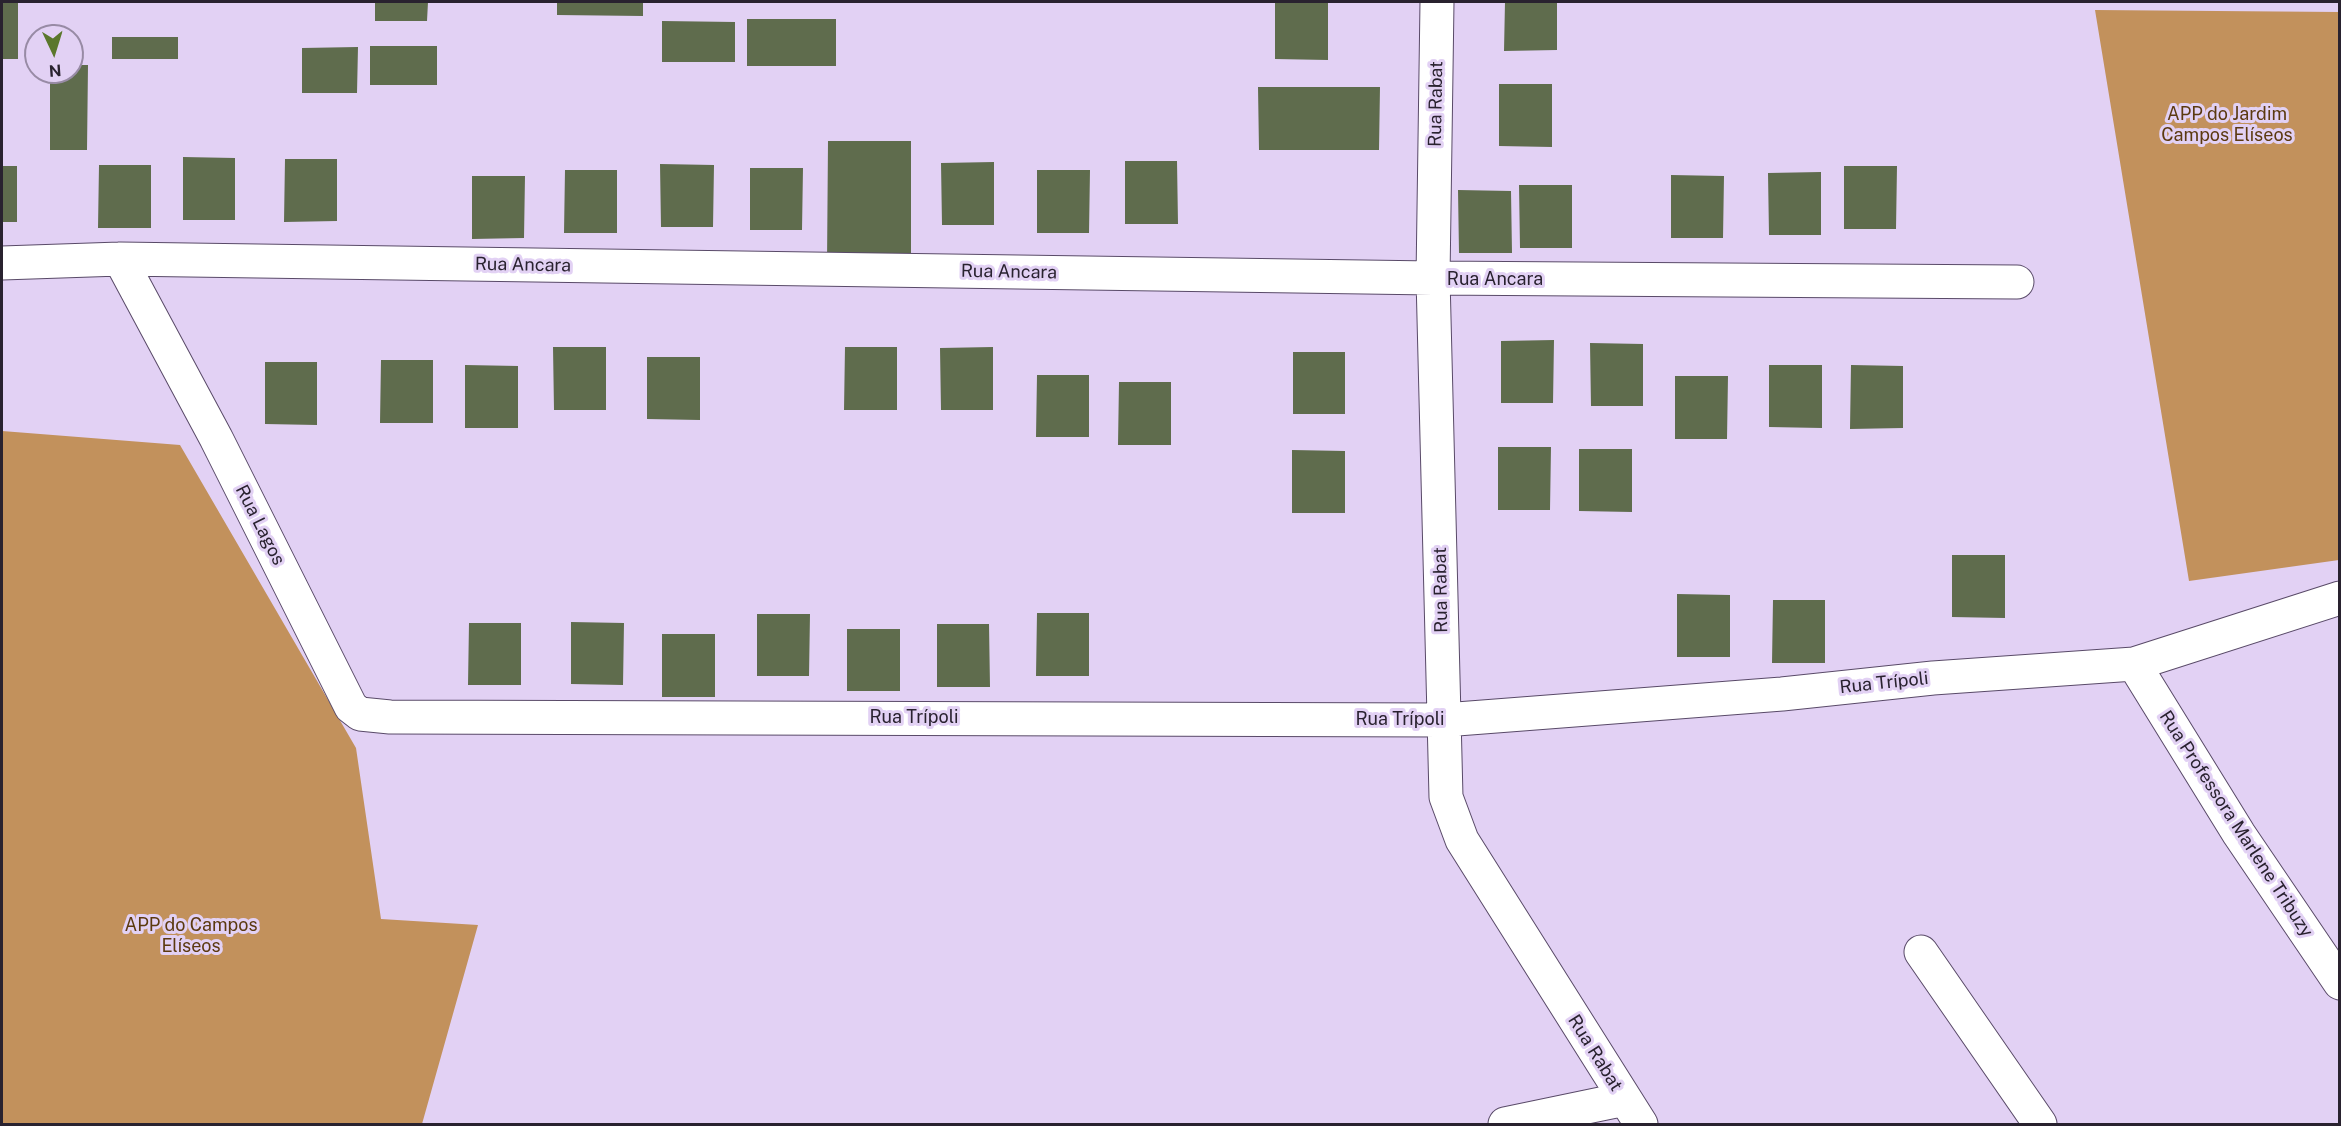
<!DOCTYPE html>
<meta charset="utf-8">
<style>
body{margin:0}
#map{position:relative;width:2341px;height:1126px;overflow:hidden;background:#e2d1f4;font-family:"Public Sans",sans-serif}
canvas{display:block}
.frame{position:absolute;inset:0;border:3px solid #29222f;pointer-events:none}
.north{position:absolute;left:24px;top:24px;width:60px;height:60px;box-sizing:border-box;background:#e2d1f4;border:2px solid #988ba5;border-radius:50%;rotate:176deg;font-size:16px;font-weight:700;line-height:24px;text-align:center;color:#29222f}
.north::after{content:'';display:block;margin:auto;width:21px;height:27px;background:#5b772c;clip-path:polygon(50% 0,100% 100%,50% 72%,0 100%)}
</style>
<div id="map">
<canvas width="2341" height="1126"></canvas>
<div class="frame"></div>
<div class="north">N</div>
</div>
<script>
const ctx = document.querySelector('canvas').getContext('2d');
ctx.lineJoin = 'round';
function fillPath(path, color) { ctx.fillStyle = color; ctx.fill(path, 'evenodd'); }
function trace(path, color, width, dash) { ctx.strokeStyle = color; ctx.lineWidth = width; ctx.lineCap = dash ? 'butt' : 'round'; ctx.setLineDash(dash || []); ctx.stroke(path); }
function write(font, color, halo, rows, align = 'center') {
  ctx.font = font + ' "Public Sans",sans-serif'; ctx.lineWidth = 6; ctx.setLineDash([]); ctx.textBaseline = 'middle'; ctx.strokeStyle = halo; ctx.fillStyle = color; for (const [text, x, y, turn = 0] of rows) {
    ctx.save(); ctx.translate(x, y); ctx.rotate((+turn || 0) * Math.PI / 180); ctx.textAlign = isNaN(turn) ? turn : align; if (halo) ctx.strokeText(text, 0, 0); ctx.fillText(text, 0, 0); ctx.restore();
  }
}
fillPath(new Path2D(`
 M2095 10 2339 12V560L2189 581Z
 M2 431 180 445 356 748 381 919 478 925 422 1124H2Z`), '#c2915c');
fillPath(new Path2D(`
 M2 2H18V59H2Z
 M375 2H428L427 21H375Z
 M557 2H643V16L557 15Z
 M1275 2H1328V60L1275 59Z
 M1505 2H1557V50L1504 51Z
 M747 19H836V66H747Z
 M662 21 735 22V62H662Z
 M112 37H178V59H112Z
 M370 46H437V85H370Z
 M358 47 357 93H302V48Z
 M72 65H88L87 150H50V72H72Z
 M1499 84H1552V147L1499 146Z
 M1258 87H1380L1379 150H1259Z
 M828 141H911V263L827 264Z
 M183 157 235 158V220H183Z
 M285 159H337V221L284 222Z
 M1125 161H1177L1178 224H1125Z
 M994 162V225H942L941 163Z
 M660 164 714 165 713 227H661Z
 M99 165H151V228H98Z
 M2 166H17V222H2Z
 M1844 166H1897L1896 229H1844Z
 M750 168H803L802 230H750Z
 M565 170H617V233H564Z
 M1037 170H1090L1089 233H1037Z
 M1821 172V235H1769L1768 173Z
 M1671 175 1724 176 1723 238H1671Z
 M472 176H525L524 238 472 239Z
 M1519 185H1572V248H1520Z
 M1458 190 1511 191 1512 253H1459Z
 M1554 340 1553 403H1501V341Z
 M1590 343 1643 344V406H1591Z
 M553 347H606V410H554Z
 M845 347H897V410H844Z
 M993 347V410H941L940 348Z
 M1293 352H1345V414H1293Z
 M647 357H700V420L647 419Z
 M381 360H433V423H380Z
 M265 362H317V425L265 424Z
 M465 365 518 366V428H465Z
 M1769 365H1822V428L1769 427Z
 M1851 365 1903 366V428L1850 429Z
 M1037 375H1089V437H1036Z
 M1675 376H1728L1727 439H1675Z
 M1119 382H1171V445H1118Z
 M1498 447H1551L1550 510H1498Z
 M1579 449H1632V512L1579 511Z
 M1292 450 1345 451V513H1292Z
 M1952 555H2005V618L1952 617Z
 M1677 594 1730 595V657H1677Z
 M1773 600H1825V663H1772Z
 M1037 613H1089V676H1036Z
 M757 614H810L809 676H757Z
 M571 622 624 623 623 685 571 684Z
 M469 623H521V685H468Z
 M937 624H989L990 687H937Z
 M847 629H900V691H847Z
 M662 634H715V697H662Z`), '#5f6c4d');
const minor = new Path2D(`
 M1437 2 1433 278 1446 797 1462 840 1641 1124
 M120 259 216 438 351 707 360 714 390 717 1444 720 1782 694 1933 678 2134 664 2340 598
 M2 263 120 259 1433 278 2017 282
 M2134 664 2239 834 2340 983
 M1921 952 2040 1124
 M1505 1124 1625 1099`);
trace(minor, '#594a68', 35);
trace(minor, '#fff', 33);
write('18px', '#29222f', '#e2d1f4', [
 ["Rua Rabat",1436,104,-89],
 ["Rua Ancara",523,265,1],
 ["Rua Ancara",1009,272,1],
 ["Rua Ancara",1495,279],
 ["Rua Lagos",260,525,63],
 ["Rua Rabat",1441,590,-91],
 ["Rua Trípoli",1884,683,-6],
 ["Rua Trípoli",914,717],
 ["Rua Trípoli",1400,719],
 ["Rua Professora Marlene Tribuzy",2236,824,57],
 ["Rua Rabat",1595,1053,58]
]);
write('18px', '#5b390f', '#e2d1f4', [
 ["APP do Jardim",2227,114],
 ["Campos Elíseos",2227,135],
 ["APP do Campos",191,925],
 ["Elíseos",191,946]
]);
</script>
